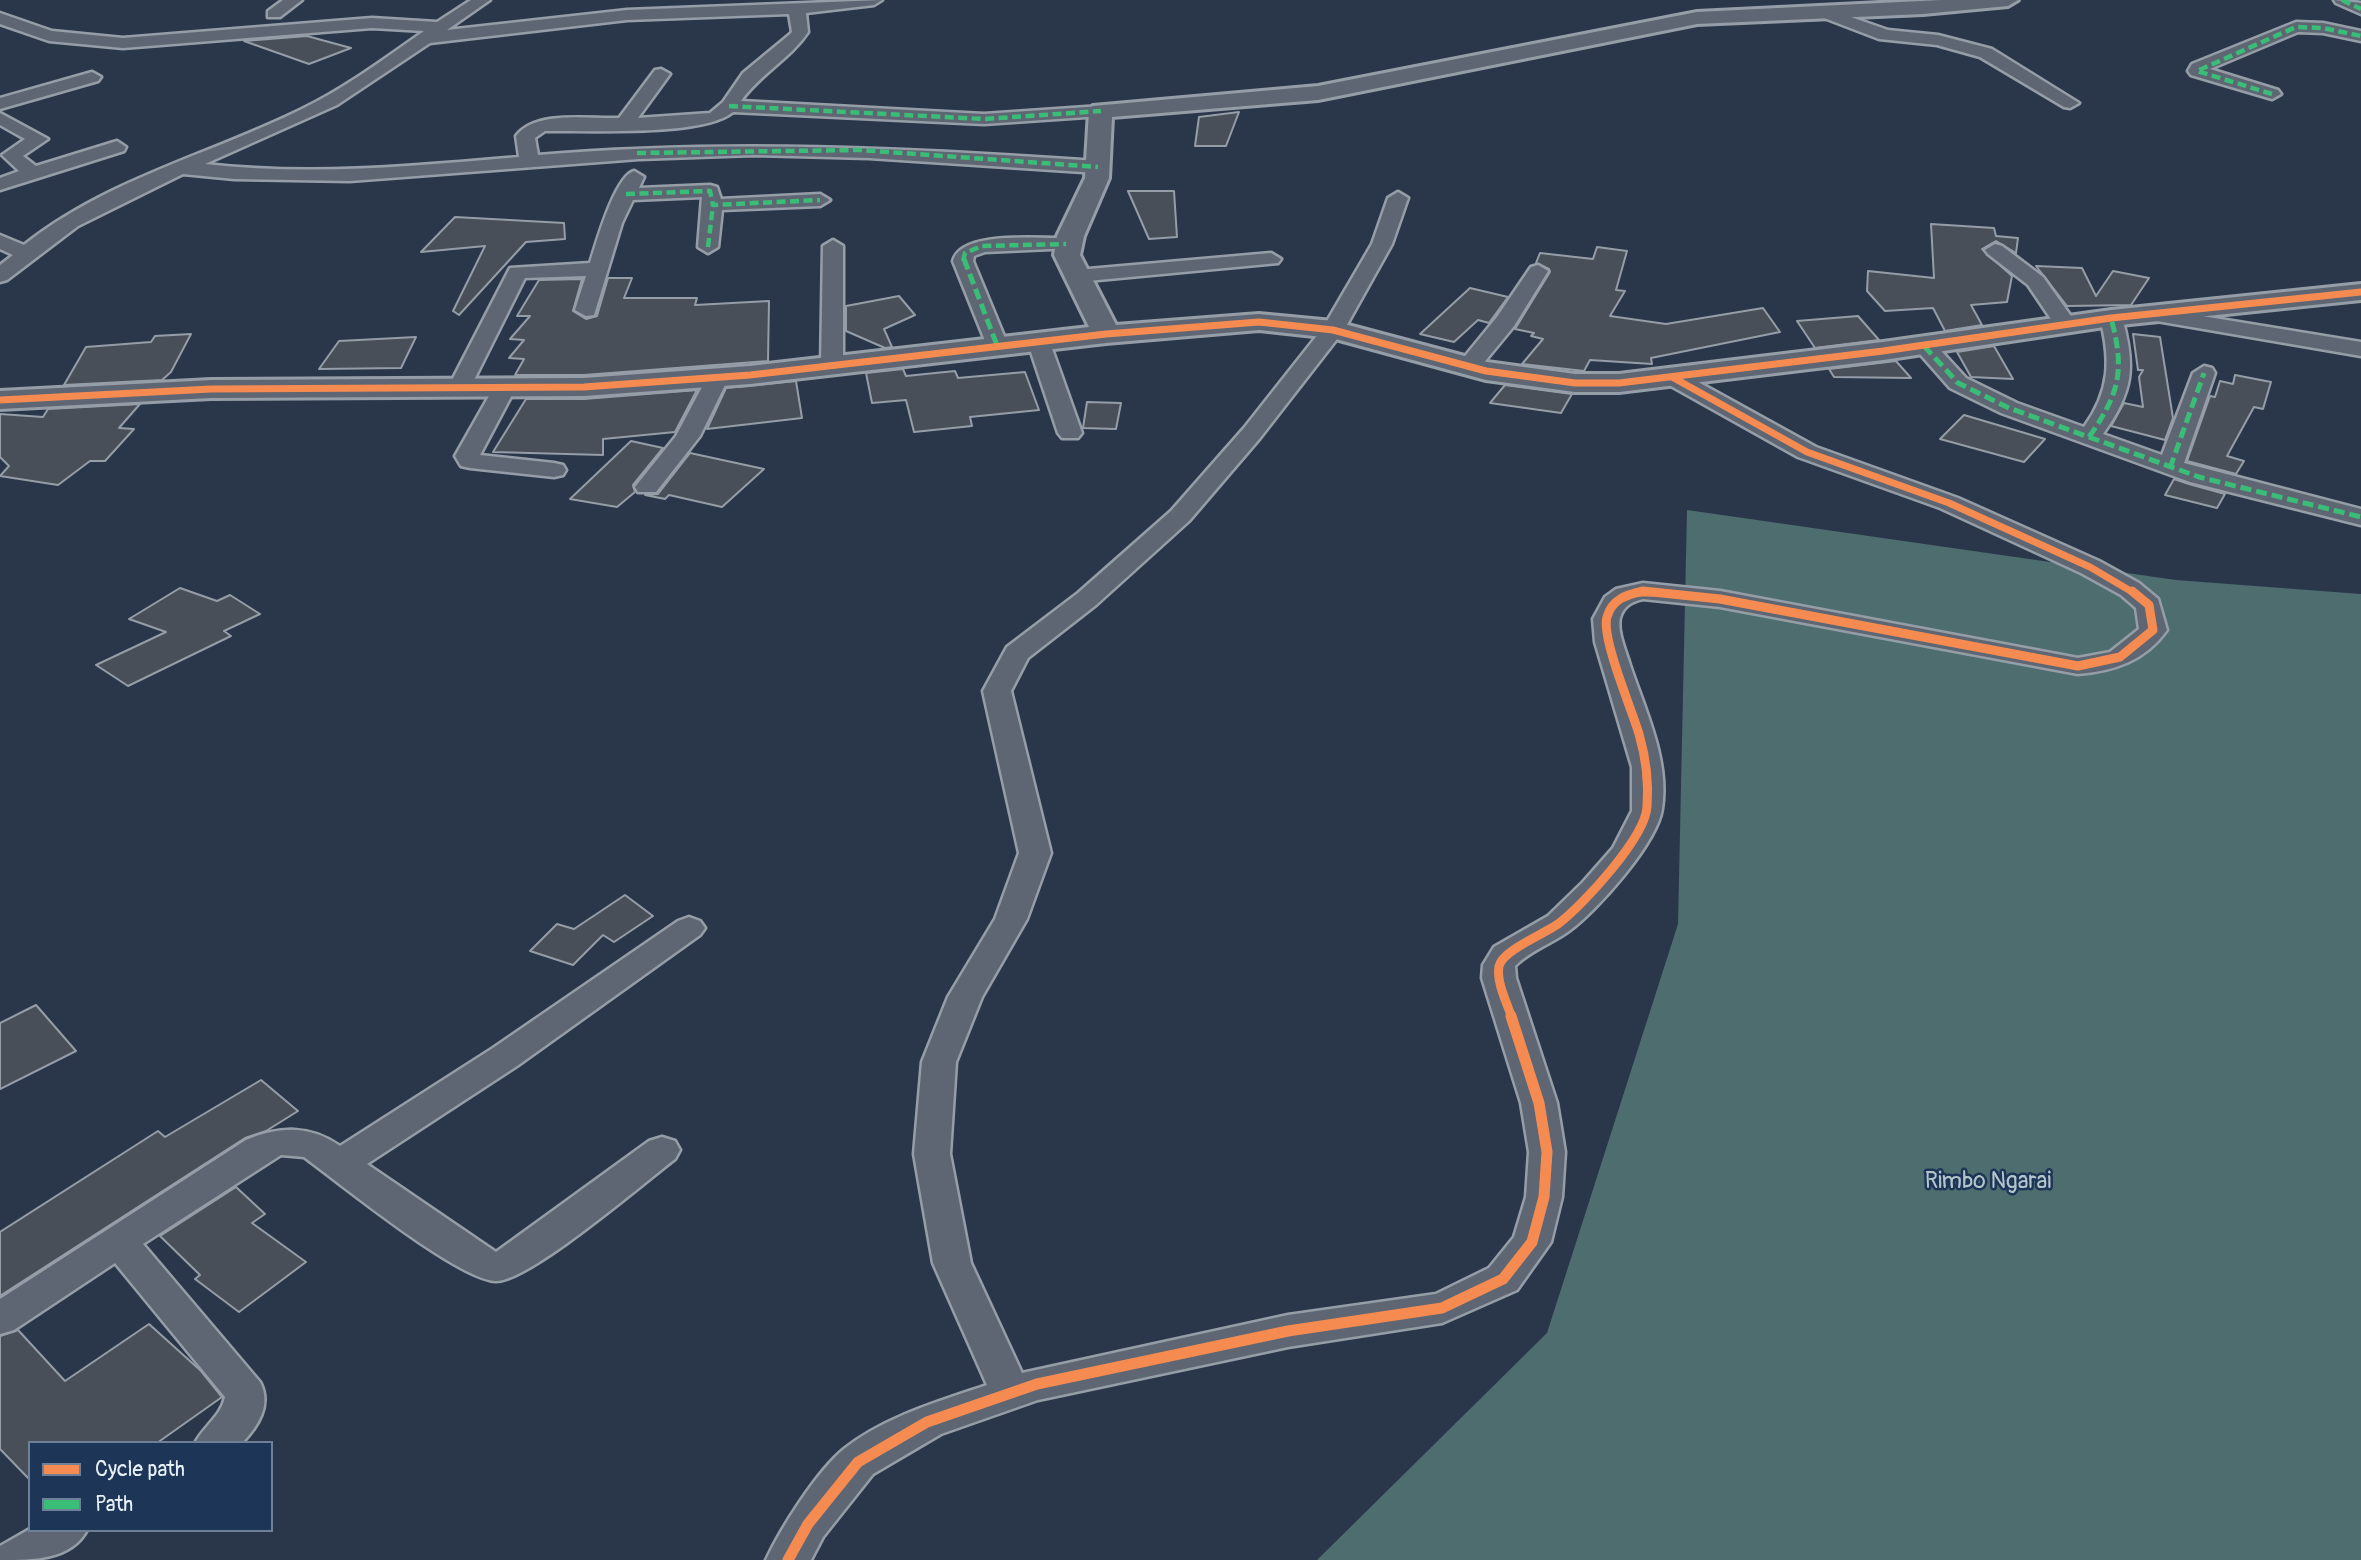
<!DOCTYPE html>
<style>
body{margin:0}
#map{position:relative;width:2361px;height:1560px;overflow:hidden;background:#2a374a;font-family:Pangolin,sans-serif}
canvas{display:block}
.legend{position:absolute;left:28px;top:1441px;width:245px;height:91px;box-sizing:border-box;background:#1d3557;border:2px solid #6e8097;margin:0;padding:9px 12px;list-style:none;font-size:21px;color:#e8f1f8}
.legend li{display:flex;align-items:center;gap:14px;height:35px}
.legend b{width:35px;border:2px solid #6e8097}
</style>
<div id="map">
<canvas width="2361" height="1560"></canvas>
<ul class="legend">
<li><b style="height:9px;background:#f68b52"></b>Cycle path</li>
<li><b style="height:9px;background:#3abd76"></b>Path</li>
</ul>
</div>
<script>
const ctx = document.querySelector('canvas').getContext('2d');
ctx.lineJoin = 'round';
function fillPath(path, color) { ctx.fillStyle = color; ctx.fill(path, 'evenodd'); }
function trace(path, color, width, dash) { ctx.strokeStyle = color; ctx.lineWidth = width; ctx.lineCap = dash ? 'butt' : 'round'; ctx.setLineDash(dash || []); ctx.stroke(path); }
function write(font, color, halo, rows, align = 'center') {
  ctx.font = font + ' Pangolin,sans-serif'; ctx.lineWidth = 5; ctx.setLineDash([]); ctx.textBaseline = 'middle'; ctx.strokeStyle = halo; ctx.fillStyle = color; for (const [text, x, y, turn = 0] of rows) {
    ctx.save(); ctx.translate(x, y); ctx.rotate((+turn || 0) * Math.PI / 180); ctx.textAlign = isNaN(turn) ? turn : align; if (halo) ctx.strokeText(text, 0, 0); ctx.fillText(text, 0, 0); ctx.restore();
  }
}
fillPath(new Path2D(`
 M1687 510 2176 580 2361 594V1560H1317L1547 1333 1678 924Z`), '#4d6d6f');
const building = new Path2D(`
 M307 36 351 48 309 64 244 41Z
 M1239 112 1226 146H1195L1199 117Z
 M1128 191H1174L1177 237 1149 239Z
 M455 217 564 223 565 239 526 242 459 315 453 311 485 246 421 252Z
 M1931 224 1994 228 1996 236 2018 238 2016 253 1996 241 1982 249 2012 276 2007 302 1971 305 1982 325 1945 331 1933 308 1885 311 1867 291 1868 271 1934 278Z
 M1597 247 1627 251 1616 290 1625 291 1610 316 1666 324 1763 308 1780 332 1651 358 1652 364 1590 360 1584 371 1522 364 1543 339 1531 336 1534 333 1515 329 1550 272 1549 269 1536 263 1540 253 1593 259Z
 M2036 266 2082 268 2096 296 2113 271 2149 278 2131 305 2067 306Z
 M608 278H632L624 298H697L695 305 769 301 768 361 584 375H515L524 359 509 358 524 340 510 339 530 316H517L539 280 582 279 573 311 586 319 597 316Z
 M1470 288 1508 297 1489 323 1478 320 1454 342 1420 334Z
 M899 296 915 315 884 329 892 347 885 348 846 331V306Z
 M1858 316 1879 340 1815 348 1797 321Z
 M191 334 171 372 162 380 64 385 86 347 151 342 155 336Z
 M2133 334 2160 337 2173 418 2165 440 2111 426 2124 403 2143 407 2139 377 2143 370H2138Z
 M416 337 401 368 319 369 339 341Z
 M1994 346 2013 379 1971 377 1957 352Z
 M1896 361 1911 378 1834 377 1829 369Z
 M903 369 906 376 955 371 958 378 1025 372 1039 410 970 417 972 426 914 432 906 400 872 403 866 373Z
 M2235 375 2271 382 2263 409 2254 407 2227 456 2244 461 2236 474 2187 461 2210 396 2215 397 2220 381 2233 384Z
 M796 381 802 418 707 429 726 388Z
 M1505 385 1572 394 1561 413 1490 403Z
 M697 390 675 432 603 439V455L493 452 526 399H584Z
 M1087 402 1121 403 1116 429 1083 428Z
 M140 404 119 428 134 429 105 461H90L58 485 0 476 9 466 0 457V414L43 417 48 409Z
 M1964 415 2045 439 2024 462 1940 439Z
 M631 441 663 448 633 485 635 492 617 507 570 499Z
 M690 453 764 469 722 507 669 495 665 499 645 495 658 494Z
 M2174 479 2189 484 2225 494 2217 508 2165 495Z
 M180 588 217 601 230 595 260 614 224 631 231 636 128 686 96 665 166 632 129 619Z
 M625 895 653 916 614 942 603 935 573 965 530 951 557 924 574 929Z
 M36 1005 76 1051 0 1089V1023Z
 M261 1080 298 1111 266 1131 245 1138 0 1296V1232L158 1131 165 1137Z
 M236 1187 265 1214 252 1223 306 1262 239 1312 195 1279 200 1275 160 1236Z
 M149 1324 201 1371 222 1397 157 1443H30V1480L0 1449V1336L18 1330 65 1381Z`);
fillPath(building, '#484f58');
trace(building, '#959da7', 2);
const street = new Path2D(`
 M283 0H302L280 17H268V11Z
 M471 0H490L447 30 627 10 882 0 874 5 806 13 808 32C790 59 760 74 741 101L984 114 1101 106 1110 111 1101 116 984 124 733 112C703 137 588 130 545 131L535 138 538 155C726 139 911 148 1098 161L1108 167 1098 173 869 158 754 155 639 159 350 181 234 179 183 174 78 226 7 280 0 282V265L13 255 0 249V235L24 245C107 179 209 155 302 109 345 88 384 59 424 31L372 28 123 48 49 41 0 24V13L52 31 123 38 372 18 437 22ZM789 14 792 32 789 35 743 73 723 102 710 113 638 118 670 74 661 69 655 70 619 118C589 119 536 110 516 136L519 157C415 166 310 176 205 164L337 105 430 43 627 20Z
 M2334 0 2361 3V14L2336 3Z
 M1825 8 1888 30 1938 35 1992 49 2079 103 2070 108 2064 107 1980 57 1937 45 1879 39 1819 16V10Z
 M2296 22 2323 23 2361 31V41L2323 33 2298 32 2210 69 2278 90 2281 94 2272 99 2191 75 2188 71 2192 64Z
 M92 72 101 77 98 81 0 109V98Z
 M0 113 48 139 23 156 36 166 117 141 126 147 124 151 0 190V178L19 171 2 155 25 139 0 125Z
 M634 171 644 177 639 188 710 185 717 187 721 199 820 194 830 200 820 206 722 210 718 247 708 253 698 247 702 197 633 200 622 223 594 315 586 316 575 310 586 276 525 278 469 390 466 395H450L447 390 510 268 590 263C596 244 615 176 634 171Z
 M1398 192 1408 198 1392 244 1344 330 1260 438 1189 521 1096 605 1028 658 1011 691 1051 853 1027 919 982 997 956 1062 950 1154 971 1263 1022 1373 1288 1315 1436 1294 1489 1268 1514 1237 1526 1197 1529 1152 1521 1103 1482 978 1483 965 1494 947 1548 916 1583 882 1613 848 1632 811V767L1595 642 1593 619 1605 597 1616 589 1643 583 1720 591 2078 658 2110 652 2139 629 2136 608 2121 595 2081 573 1940 508 1798 457 1664 382 1661 377 1664 372H1680L1816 447 1958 498 2099 561 2139 583 2158 599 2167 630C2145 661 2114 671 2078 674L1720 607 1643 599C1633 601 1623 606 1620 618 1617 632 1626 651 1630 665 1645 710 1670 761 1662 809 1657 843 1597 911 1569 931 1553 943 1529 951 1515 966L1516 978 1557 1103 1565 1152 1562 1197 1551 1242 1517 1290 1442 1323 1288 1347 1038 1400 941 1434 873 1474 823 1537 811 1560H766C781 1528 817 1471 844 1449 884 1417 940 1401 987 1385L933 1263 914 1154 922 1062 948 997 995 919 1019 853 983 691 1007 647 1078 593 1171 511 1244 428 1323 328 1372 244 1388 198Z
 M1066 238 1073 240 1076 244 1073 248 985 252 974 256 973 261 1009 348 1006 353H990L953 261C961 230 1039 239 1066 238Z
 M833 240 843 246V366L832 373 821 366 823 246Z
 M1995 244 2002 246 2043 277 2078 326 2075 331H2059L2028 285 1988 254 1985 250Z
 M1271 253 1281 259 1278 263 1077 282 1067 276 1077 270Z
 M1538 265 1548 271 1514 326 1477 371H1461L1458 366 1461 361 1497 317 1531 267Z
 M2153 308 2361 342V356L2145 319 2142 314 2145 309Z
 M2111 311 2122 318C2136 367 2133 392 2103 434L2162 455 2193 373 2204 366 2212 368 2215 373 2184 463 2361 509V525L2190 482 2001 413 1950 388 1913 346 1916 341H1932L1966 378 2017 403 2084 427C2110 391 2111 360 2100 318Z
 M1039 336 1050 343 1082 433 1078 438H1062L1058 433 1028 343Z
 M718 370 729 377 700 436 656 492H638L635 487 676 436 710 372Z
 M504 382 515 389 480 455 554 463 563 465 566 470 563 475 554 477 470 468 461 466 455 456 493 389Z
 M689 917 700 921 705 928 700 935 517 1066 367 1164 496 1252 649 1141 662 1137 675 1141 680 1150 675 1159C645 1182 526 1284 495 1281 456 1278 342 1185 304 1157L281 1155 143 1244 260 1382C272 1405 258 1426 242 1443H195C204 1426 221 1416 225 1397L115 1263 14 1330 0 1334V1299L246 1140C280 1126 310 1125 340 1146L493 1048 678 921Z
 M30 1529V1530H87C71 1560 33 1560 0 1560V1546Z`);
const secondary = new Path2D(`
 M1941 0H2018L2008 6 1923 14 1697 24 1318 100 1112 117 1109 178 1084 236 1080 255 1116 325 1259 314 1333 321 1487 362 1575 374H1619L1883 342 2111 310 2361 284V300L2111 326 1883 360 1619 392H1575L1486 380 1332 338 1259 330 1106 343 750 384 584 396 211 398 0 409V391L211 380 584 378 750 366 1089 327 1054 255 1057 236 1085 178 1089 111 1093 106 1318 86 1697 12Z`);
trace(street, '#959da7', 5);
trace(secondary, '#959da7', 6);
fillPath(street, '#5d6672');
fillPath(secondary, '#5d6672');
trace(new Path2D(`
 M2342 0 2361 9
 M2272 94 2197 71 2296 27 2323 28 2361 36
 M729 106 984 119 1101 111
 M637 153 860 150 1098 167
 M626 194 710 191 713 205 820 200
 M708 247 713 205
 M963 261 965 253 982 246 1066 244`), '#3abd76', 4.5, [9, 4.5]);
trace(new Path2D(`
 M964 259 998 348
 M1924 346 1958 383 2009 408 2199 477 2361 517
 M2089 437C2120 393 2125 370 2111 318
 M2170 468 2204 373`), '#3abd76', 5, [11, 5]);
trace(new Path2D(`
 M1672 377 1807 452 1949 503 2090 567 2134 593
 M0 400 211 389 584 387 750 375 1106 334 1259 322 1333 330 1486 371 1575 383H1619L1883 351 2111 318 2361 292
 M1635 593H1660`), '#f68b52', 7);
trace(new Path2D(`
 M1643 591 1720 599 2078 666 2120 657 2153 630 2149 605 2132 591
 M1512 1018C1507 1003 1496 982 1499 966 1503 950 1544 934 1558 924 1583 905 1645 838 1647 807 1649 782 1646 758 1639 734 1632 710 1601 638 1607 617 1612 599 1626 595 1643 591`), '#f68b52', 9);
trace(new Path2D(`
 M788 1560 808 1524 858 1462 927 1422 1037 1384 1288 1331 1442 1308 1503 1279 1532 1242 1544 1197 1547 1152 1539 1103 1511 1016`), '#f68b52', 11);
write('23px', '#b4c6ca', '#1d3557', [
 ["Rimbo Ngarai",1988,1182]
]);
</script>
